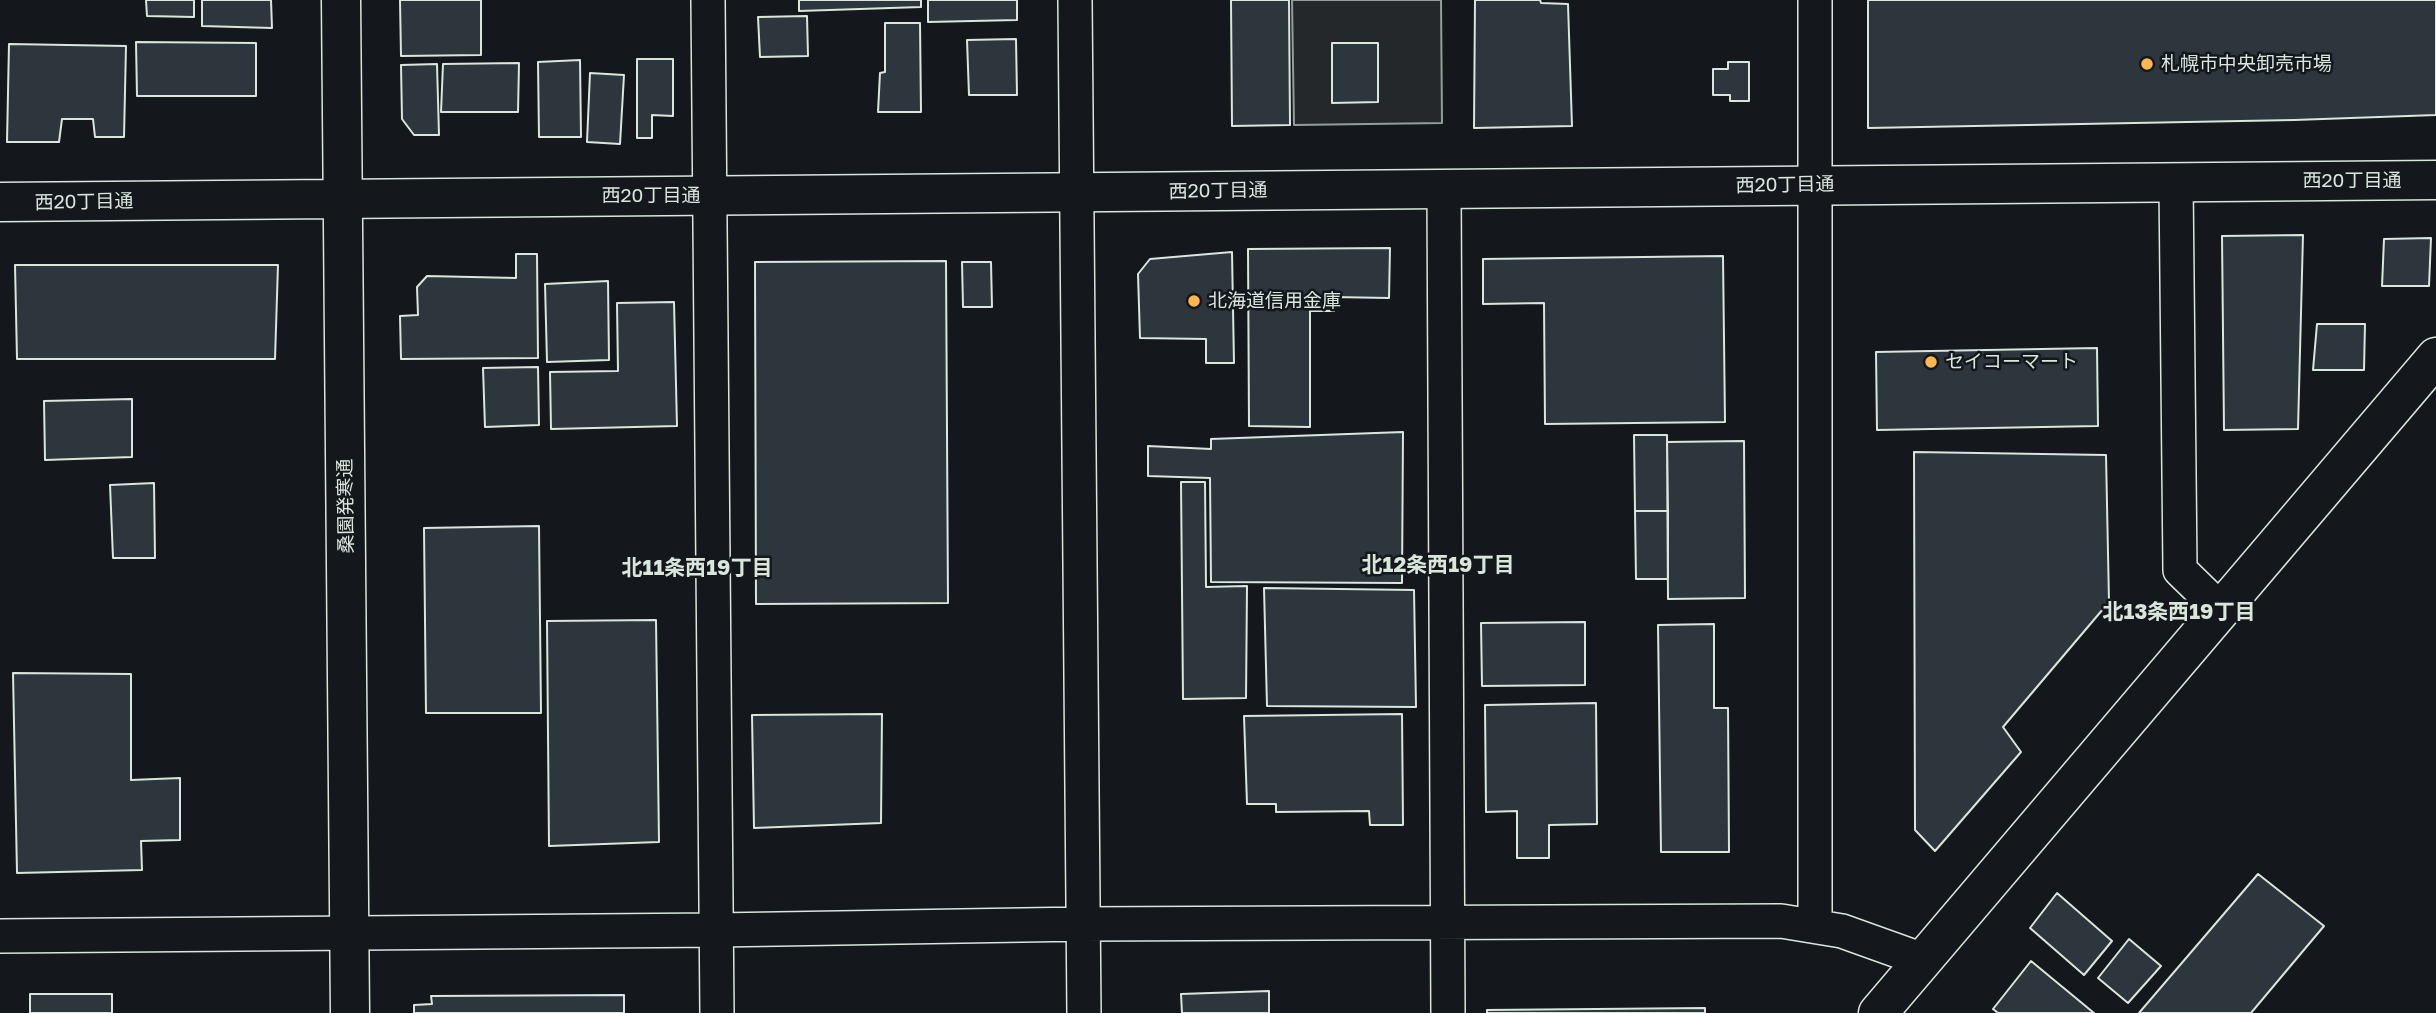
<!DOCTYPE html>
<meta charset="utf-8">
<style>
body{margin:0}
canvas{display:block;background:#14181c}
</style>
<canvas width="2436" height="1013"></canvas>
<script>
const ctx = document.querySelector('canvas').getContext('2d');
ctx.lineJoin = 'round';
function fillPath(path, color) { ctx.fillStyle = color; ctx.fill(path, 'evenodd'); }
function trace(path, color, width, dash) { ctx.strokeStyle = color; ctx.lineWidth = width; ctx.lineCap = dash ? 'butt' : 'round'; ctx.setLineDash(dash || []); ctx.stroke(path); }
function write(font, color, halo, rows, align = 'center') {
  ctx.font = font + ' "Golos Text","Noto Sans JP",sans-serif'; ctx.lineWidth = 5; ctx.setLineDash([]); ctx.textBaseline = 'middle'; ctx.strokeStyle = halo; ctx.fillStyle = color; for (const [text, x, y, turn = 0] of rows) {
    ctx.save(); ctx.translate(x, y); ctx.rotate((+turn || 0) * Math.PI / 180); ctx.textAlign = isNaN(turn) ? turn : align; if (halo) ctx.strokeText(text, 0, 0); ctx.fillText(text, 0, 0); ctx.restore();
  }
}
const parking = new Path2D(`
 M1292 0H1441L1442 123 1294 125Z`);
fillPath(parking, '#24282b');
trace(parking, '#939e99', 2);
const building = new Path2D(`
 M146 0H194V17L147 16Z
 M202 0H271L272 28 202 26Z
 M400 0H481V55L401 56Z
 M799 0H921V7L799 11Z
 M928 0H1017V20L928 22Z
 M1231 0H1289L1290 125 1232 126Z
 M1475 0H1540L1541 3 1568 4 1572 126 1474 128Z
 M1868 0H2436V115L2294 120 1868 128Z
 M807 16 808 56 760 57 758 17Z
 M885 23H920L921 112H878L880 73 885 72Z
 M1016 39 1017 95H969L967 40Z
 M136 42 256 43V96H137Z
 M1332 43H1378V102L1332 103Z
 M9 44 126 46 124 137H95L93 119H62L59 142H7Z
 M637 59H673V116L652 115V138H637Z
 M580 60 581 137H539L538 62Z
 M1728 62H1749V101H1730V95H1713V69H1728Z
 M519 63 518 112H441L443 64Z
 M437 64 439 135H414L402 119 401 65Z
 M590 73 624 75 620 144 587 142Z
 M2303 235 2298 429 2224 430 2222 236Z
 M2431 238 2429 286H2382L2384 239Z
 M1390 248 1389 298 1333 297 1334 311H1310V427L1249 426 1248 249Z
 M1232 252 1234 363H1206V339L1140 338 1138 274 1150 259Z
 M516 254H537L538 358 401 359 400 316 418 315 417 287 427 276 516 278Z
 M1723 256 1725 422 1545 424 1544 303 1483 304V259Z
 M946 261 948 603 756 604 755 262Z
 M962 262H991L992 307H963Z
 M15 265H278L275 359H17Z
 M608 281 609 360 547 362 545 284Z
 M674 302 677 426 551 429 550 372 618 371 617 303Z
 M2317 324H2365L2364 370H2313Z
 M2097 348 2098 426 1877 430 1876 352Z
 M538 367 539 425 485 427 483 368Z
 M132 399V457L45 460 44 401Z
 M1403 432 1402 583 1211 582 1210 478 1148 476V446L1211 449V439Z
 M1634 435H1667L1668 511H1635Z
 M1744 441 1745 598 1668 599 1667 442Z
 M1914 452 2106 455 2109 602 2003 727 2021 752 1935 851 1915 830Z
 M1181 482H1205L1206 587 1247 586 1246 698 1183 699Z
 M154 483 155 558H113L110 485Z
 M1635 511H1668V579H1636Z
 M539 526 541 713H426L424 528Z
 M1264 588 1414 590 1416 707 1267 706Z
 M656 620 659 842 549 846 547 621Z
 M1585 622V685L1482 686 1481 623Z
 M1714 624V708H1728L1729 852H1661L1658 625Z
 M13 673 131 674V780L180 778V840L141 841 142 870 17 873Z
 M1596 703 1597 824 1549 825V858H1517V811L1486 812 1485 705Z
 M882 714 881 823 754 828 752 715Z
 M1402 714 1403 825H1370L1369 811 1276 812V804H1247L1244 716Z
 M2258 874 2324 926 2251 1013H2139Z
 M2057 893 2112 941 2084 975 2030 928Z
 M2129 939 2161 966 2128 1003 2098 978Z
 M2031 961 2094 1013H1998L1993 1009Z
 M1269 991V1013H1182L1181 994Z
 M30 994H112V1013H30Z
 M624 995V1013H414V1005L432 1004 431 996Z
 M1705 1008V1013H1487V1010Z`);
fillPath(building, '#2c363c');
trace(building, '#d8e6dc', 2);
const street = new Path2D(`
 M708 0 717 1013
 M1075 0 1084 1013
 M2176 182 2180 570 2220 609
 M1444 189 1448 1013
 M1815 926V0
 M0 936 717 930 1083 924 1781 921 1842 931 1923 960`);
const secondary = new Path2D(`
 M341 0 350 1013
 M0 202 2436 180
 M1878 1013 2436 357`);
trace(street, '#d8e6dc', 36);
trace(secondary, '#d8e6dc', 41);
trace(street, '#14181c', 33);
trace(secondary, '#14181c', 38);
for (const [x, y, r, color] of [
 [2147,64,7,"#ffb74d"],
 [1194,301,7,"#ffb74d"],
 [1931,362,7,"#ffb74d"]
]) { const dot = new Path2D(); dot.arc(x, y, r, 0, 2 * Math.PI); ctx.fillStyle = color; ctx.fill(dot); trace(dot, '#14181c', 2.5); }
write('19px', '#d8e6dc', '#14181c', [
 ["札幌市中央卸売市場",2161,64],
 ["北海道信用金庫",1208,301],
 ["セイコーマート",1945,362]
], 'left');
write('19px', '#d8e6dc', '#14181c', [
 ["西20丁目通",2352,181],
 ["西20丁目通",1785,185,-1],
 ["西20丁目通",1218,191,-1],
 ["西20丁目通",651,196],
 ["西20丁目通",84,202,-1],
 ["桑園発寒通",346,506,-91]
]);
write('bold 21px', '#d8e6dc', '#14181c', [
 ["北12条西19丁目",1438,565],
 ["北11条西19丁目",697,568],
 ["北13条西19丁目",2179,612]
]);
</script>
